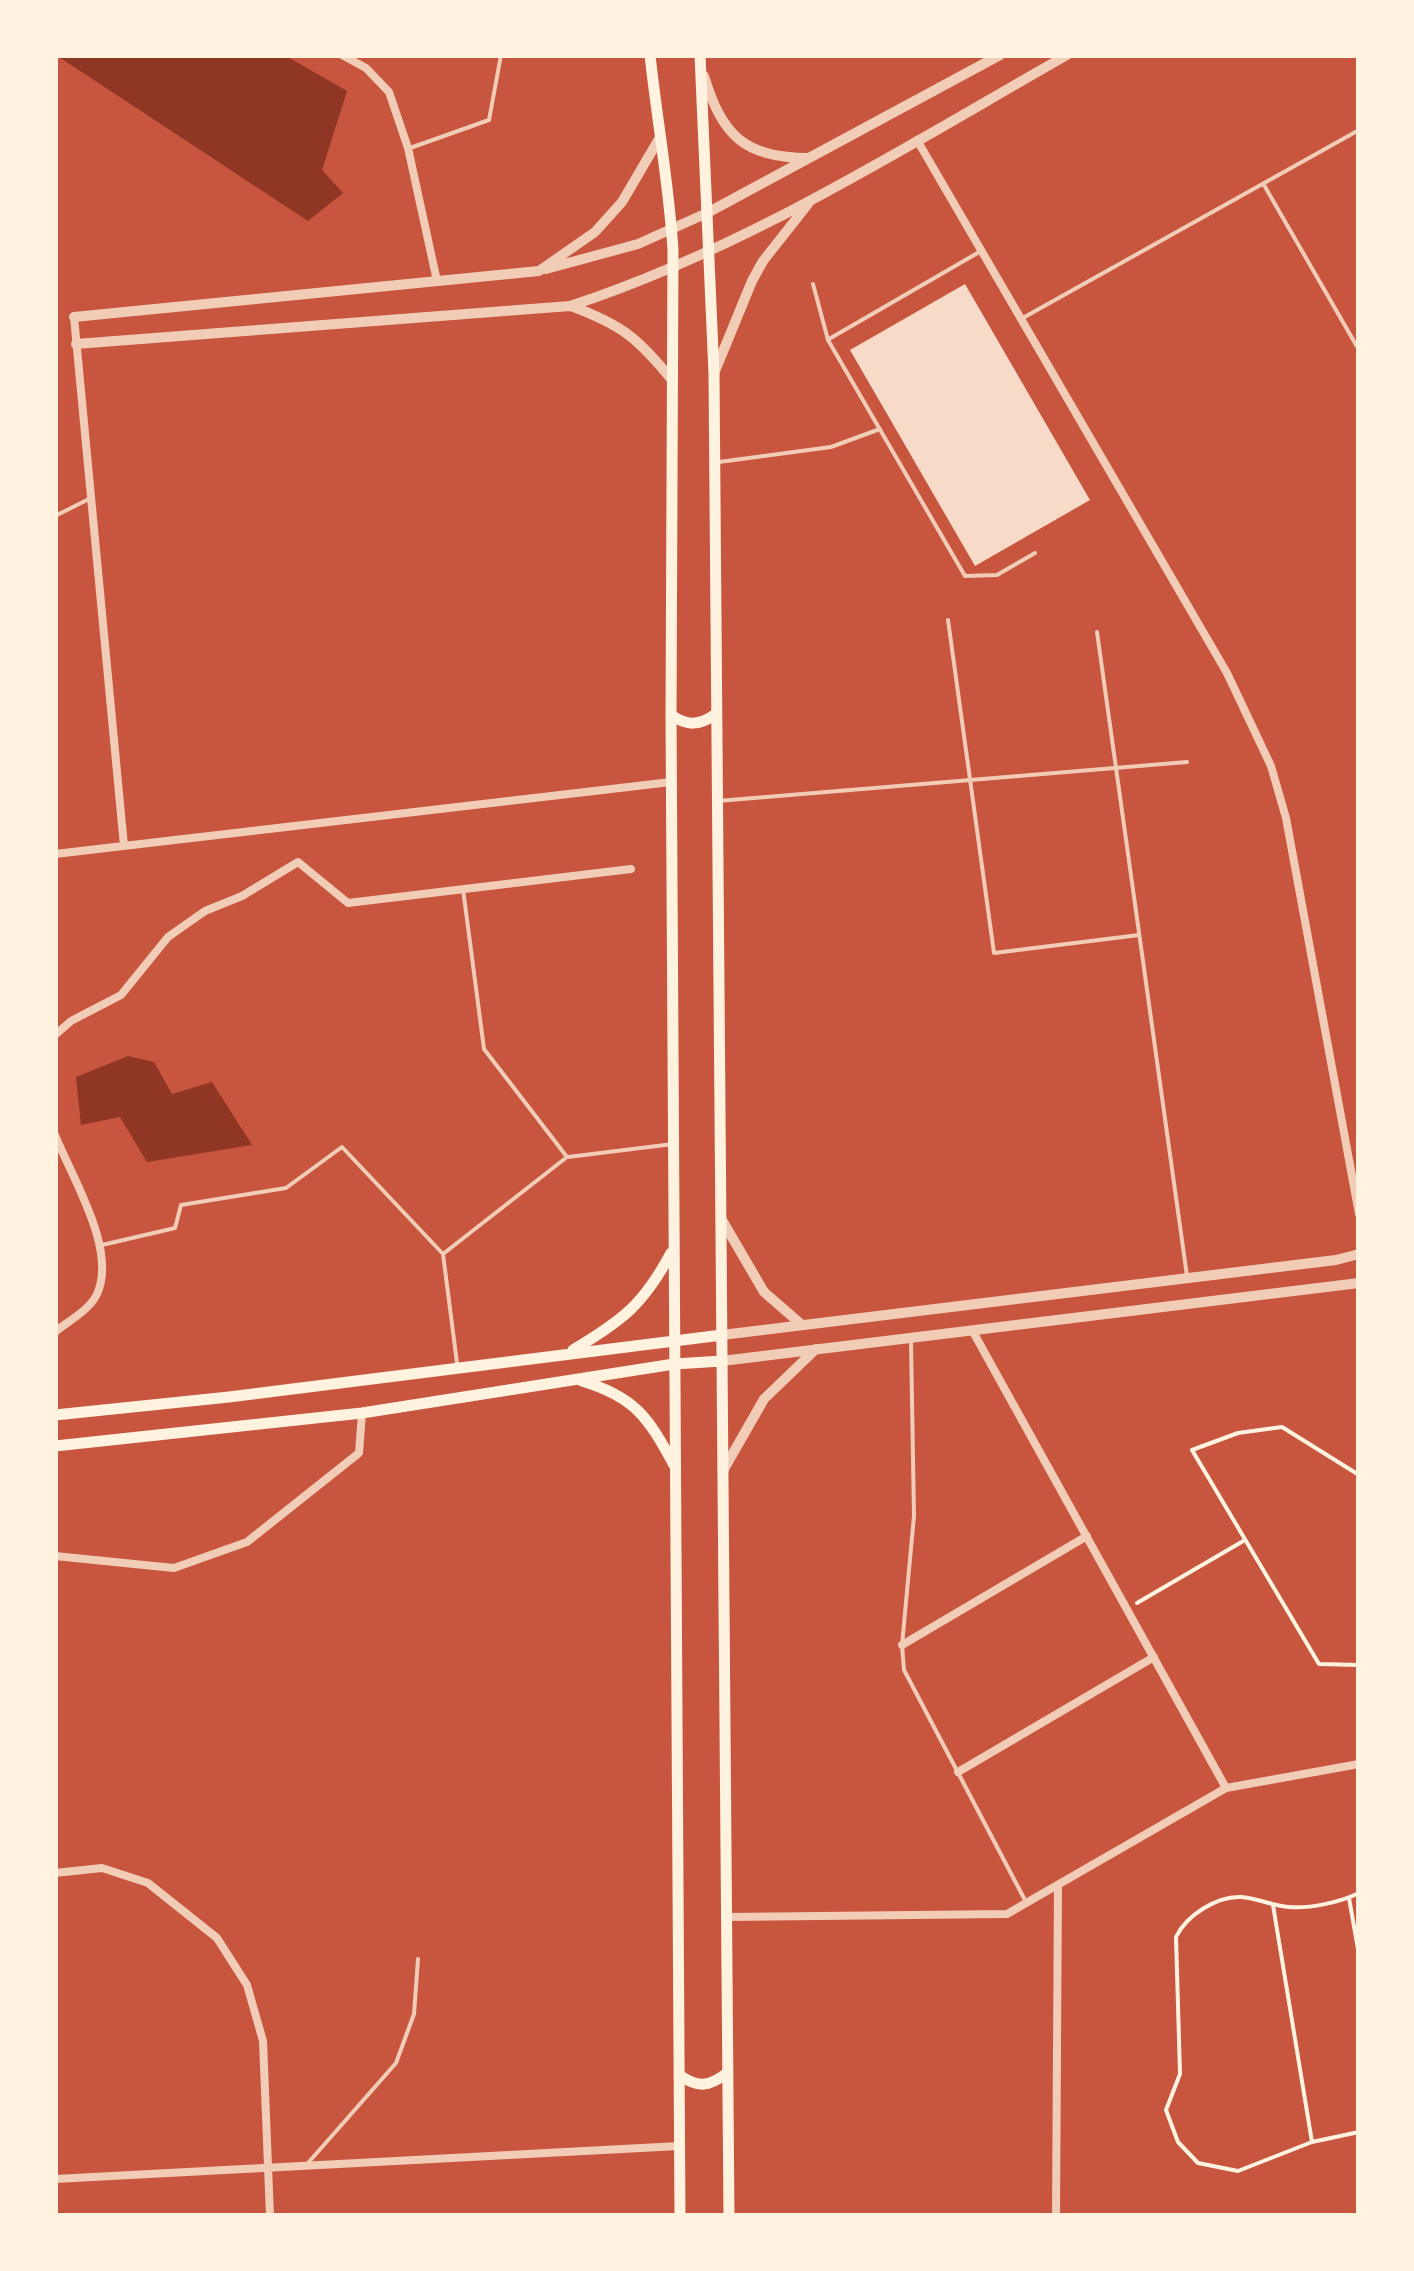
<!DOCTYPE html>
<style>
body{margin:0}
#map{position:relative;width:1414px;height:2271px;overflow:hidden;background:#c8553d;font-family:Raleway,sans-serif}
canvas{display:block}
.frame{position:absolute;inset:0;border:58px solid #fff3e0;pointer-events:none}
</style>
<div id="map">
<canvas width="1414" height="2271"></canvas>
<div class="frame"></div>
</div>
<script>
const ctx = document.querySelector('canvas').getContext('2d');
ctx.lineJoin = 'round';
function fillPath(path, color) { ctx.fillStyle = color; ctx.fill(path, 'evenodd'); }
function trace(path, color, width, dash) { ctx.strokeStyle = color; ctx.lineWidth = width; ctx.lineCap = dash ? 'butt' : 'round'; ctx.setLineDash(dash || []); ctx.stroke(path); }
fillPath(new Path2D(`
 M56 55H284L347 91 322 170 343 193 308 221Z
 M128 1056 154 1062 172 1094 212 1082 252 1145 147 1162 120 1117 81 1125 76 1077Z`), '#8f3625');
fillPath(new Path2D(`
 M965 284 1090 500 975 566 850 350Z`), '#f7dbc8');
trace(new Path2D(`
 M1359 1475 1282 1427 1238 1433 1192 1450 1319 1664 1359 1665
 M1137 1603 1245 1540
 M1359 1893C1341 1902 1309 1909 1289 1907 1273 1906 1257 1898 1241 1897 1216 1896 1186 1916 1176 1937L1180 2074 1166 2110 1178 2142 1198 2163 1238 2171 1312 2142 1359 2132
 M1349 1898 1359 1955
 M1273 1905 1312 2142`), '#fff3e0', 4);
trace(new Path2D(`
 M410 148 489 120 501 55
 M1264 185 1359 350
 M813 284 828 340 965 576 997 575 1035 553
 M1021 319 1359 130
 M829 339 981 251
 M719 462 831 447 880 429
 M55 516 91 498
 M948 620 994 953 1139 935
 M1097 632 1187 1276
 M718 801 1187 762
 M568 1157 673 1144
 M102 1245 175 1228 181 1205 286 1188 342 1147 443 1254 457 1363
 M443 1254 567 1157 484 1049 463 889
 M911 1342 914 1516 902 1645 904 1670 1026 1902
 M308 2163 396 2063 414 2014 418 1959`), '#f1ccb7', 4);
trace(new Path2D(`
 M342 55 366 68 389 92 408 148 437 281
 M917 140 1227 673 1271 766 1286 818 1359 1214
 M74 317 124 846
 M55 854 671 782
 M55 1035 71 1021 121 995 168 937 205 911 242 896 298 862 348 903 631 869
 M55 1135C72 1178 119 1252 96 1296 89 1310 67 1322 55 1332
 M972 1330 1226 1788
 M55 1556 174 1568 247 1542 359 1453 362 1413
 M902 1645 1087 1536
 M958 1772 1154 1657
 M55 1873 102 1868 148 1883 217 1938 247 1985 263 2041 270 2216
 M726 1917 1007 1914 1226 1788 1359 1764
 M55 2179 679 2146
 M1056 2216 1058 1886`), '#f1ccb7', 8);
trace(new Path2D(`
 M704 76C722 135 744 158 808 158
 M546 269 638 244 707 213 1000 55
 M571 306C622 325 638 338 672 380
 M74 317 539 271 595 232 622 202 659 139
 M76 344 570 306C747 248 905 147 1067 55
 M715 371 752 281 763 261 808 204
 M722 1220 764 1292 802 1325
 M722 1335 1336 1260 1359 1254
 M722 1361 1359 1283
 M724 1469 764 1399 816 1349`), '#f1ccb7', 10);
trace(new Path2D(`
 M650 55C657 120 669 185 673 250L671 715 680 2216
 M700 55 714 374 729 2216
 M671 715C687 726 699 726 716 714
 M573 1350C623 1320 643 1305 671 1253
 M582 1381C635 1397 648 1417 674 1465
 M55 1415 229 1397 722 1335
 M55 1446 362 1413 674 1364 722 1361
 M679 2075C698 2088 709 2087 727 2073`), '#fff3e0', 11);
</script>
